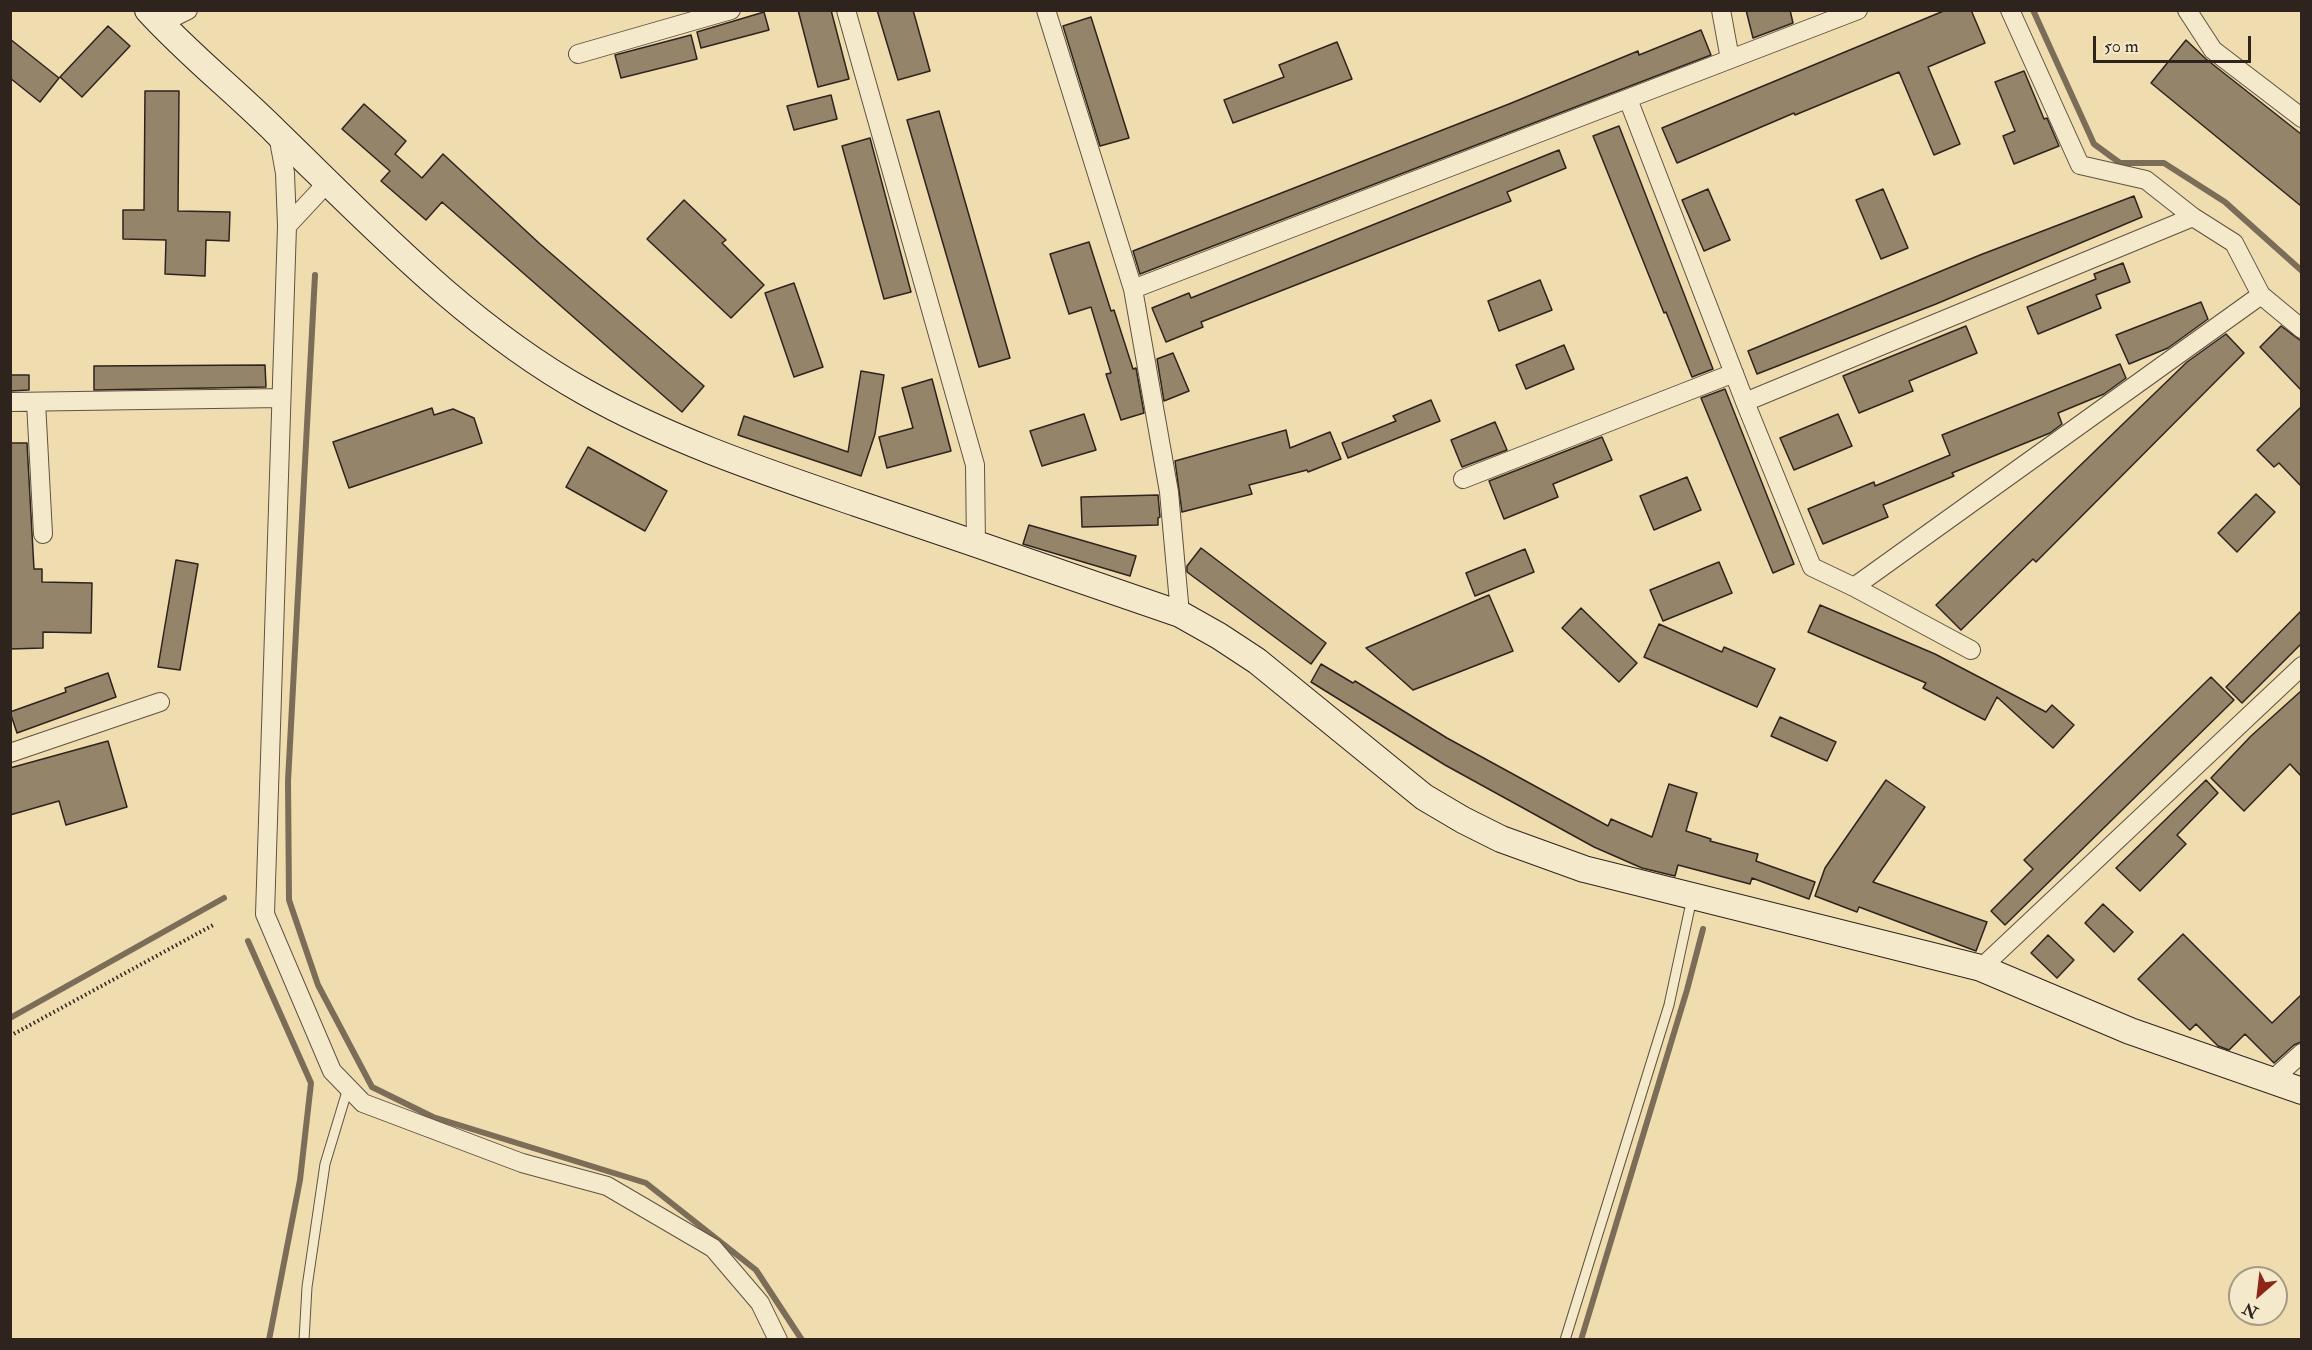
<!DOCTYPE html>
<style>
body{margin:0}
#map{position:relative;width:2312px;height:1350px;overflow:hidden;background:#efddb0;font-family:"IM FELL Double Pica",serif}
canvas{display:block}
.frame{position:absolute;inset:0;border:12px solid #2f231e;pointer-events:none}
.north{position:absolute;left:2228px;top:1266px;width:60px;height:60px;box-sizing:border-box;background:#f5e9cc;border:2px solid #a69a86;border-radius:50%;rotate:208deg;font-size:16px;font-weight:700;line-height:24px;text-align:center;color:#2f231e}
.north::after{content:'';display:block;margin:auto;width:21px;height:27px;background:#8f2418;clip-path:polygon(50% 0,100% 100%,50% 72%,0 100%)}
.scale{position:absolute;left:2093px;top:36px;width:158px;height:27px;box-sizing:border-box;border:3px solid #2f231e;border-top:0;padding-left:8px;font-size:18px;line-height:21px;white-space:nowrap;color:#2f231e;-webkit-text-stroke:4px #f5e9cc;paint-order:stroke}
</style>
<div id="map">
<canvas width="2312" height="1350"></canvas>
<div class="frame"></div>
<div class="north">N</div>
<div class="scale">50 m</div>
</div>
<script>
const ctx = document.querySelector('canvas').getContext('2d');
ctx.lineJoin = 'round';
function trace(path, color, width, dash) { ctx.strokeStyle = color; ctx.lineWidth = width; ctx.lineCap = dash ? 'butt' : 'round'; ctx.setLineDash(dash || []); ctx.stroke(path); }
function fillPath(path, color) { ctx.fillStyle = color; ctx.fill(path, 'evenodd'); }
trace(new Path2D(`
 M2033 10 2094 144 2120 163H2164L2225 202 2302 271
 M315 275 288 781 289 900 318 985 372 1087 433 1117 646 1183 756 1270 802 1340
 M248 941 311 1083 300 1180 269 1340
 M10 1018 224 898
 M1581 1340 1687 990 1703 929`), '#7b6d58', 6);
const building = new Path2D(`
 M798 10H831L849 79 818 87Z
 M877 10H913L930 71 898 80Z
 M1746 10H1790L1793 23 1753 38Z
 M1946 10H1971L1985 43 1928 67 1960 144 1934 155 1899 72 1795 115 1794 113 1677 163 1662 128Z
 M764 12 769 30 701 48 697 32Z
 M1091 17 1129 138 1100 146 1063 26Z
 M108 26 130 46 82 97 60 77Z
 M1701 30 1711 55 1140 274 1133 251 1509 104 1638 51 1639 55Z
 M691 35 697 59 621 78 615 55Z
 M10 39 59 78 40 102 10 78Z
 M2186 40 2206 59 2301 134V206L2151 83Z
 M1337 42 1352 79 1233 123 1224 100 1284 77 1279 65Z
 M2024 71 2044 119 2047 118 2059 146 2014 164 2003 136 2015 131 1995 82Z
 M145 91H179L178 211 230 212 229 241 206 240 205 276 165 274 166 240 123 239V210H144Z
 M831 95 837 119 794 130 787 106Z
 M364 104 406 141 395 154 422 178 443 154 540 244 704 386 682 412 442 202 426 220 381 181 390 171 342 129Z
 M939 111 1010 358 979 367 907 120Z
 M1619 126 1713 369 1692 377 1666 312 1664 313 1593 136Z
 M870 138 911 292 884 299 842 146Z
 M1559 150 1566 168 1507 192 1511 201 1201 322 1203 327 1166 342 1152 308 1189 293 1191 298Z
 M1708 189 1730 240 1704 251 1682 200Z
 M1883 189 1908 248 1881 259 1856 200Z
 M2134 196 2142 217 1936 304 1757 374 1748 351 1980 255Z
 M684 200 726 240 722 243 764 285 731 318 647 239Z
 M1089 242 1111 311 1114 310 1133 369 1136 368 1144 413 1121 420 1106 374 1111 373 1091 307 1069 314 1050 254Z
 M2123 263 2130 282 2096 295 2101 308 2038 334 2027 307 2096 279 2094 274Z
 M1540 280 1552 310 1499 331 1488 301Z
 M794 283 823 367 794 377 765 293Z
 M2201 302 2208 319 2168 348 2129 364 2116 335Z
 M1966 326 1977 353 1909 381 1913 391 1859 413 1843 376Z
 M2281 326 2301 341V390L2260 347Z
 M2226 334 2244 353 2036 562 2033 559 1961 630 1936 605 2187 362Z
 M1564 345 1574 369 1526 389 1516 365Z
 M1173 353 1189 391 1164 401 1157 359Z
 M2120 364 2126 378 2104 394 2058 413 2062 424 2050 433 1952 473 1954 476 1883 505 1888 517 1823 544 1808 509 1874 482 1875 486 1950 455 1942 435Z
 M265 365 266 387 94 390V366Z
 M861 371 884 375 875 434 861 476 738 435 744 416 848 452Z
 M10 375H29V390L10 391Z
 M932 379 951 451 887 468 879 437 913 428 902 388Z
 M1725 389 1794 564 1773 573 1701 398Z
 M1431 400 1440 421 1348 458 1342 443 1396 421 1393 416Z
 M2301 407V486L2279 463 2274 467 2257 450Z
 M432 408 434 415 453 409 474 418 482 443 349 488 333 442Z
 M1084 414 1096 450 1042 466 1030 431Z
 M1838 414 1852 446 1794 470 1780 438Z
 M1495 422 1507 450 1462 467 1451 440Z
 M1286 430 1290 448 1330 432 1341 459 1308 472 1307 470 1249 485 1252 494 1182 512 1175 461Z
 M1602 437 1612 460 1553 484 1558 497 1504 519 1489 481Z
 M10 443H27L34 569H42V582L92 583 91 633 43 632V648L10 649Z
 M588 447 667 491 645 531 566 487Z
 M1687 477 1701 510 1654 530 1640 496Z
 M2256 494 2275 512 2237 552 2218 533Z
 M1158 495 1160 517 1158 518V525L1082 527 1081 497Z
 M1029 525 1136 556 1130 576 1023 544Z
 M1201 548 1326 643 1311 664 1187 572V566Z
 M1525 549 1534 572 1475 596 1466 573Z
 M176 560 198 564 180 670 158 667Z
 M1719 562 1732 593 1663 621 1650 590Z
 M1489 595 1513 651 1413 690 1366 648Z
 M1820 605 1935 654 2046 712 2052 705 2074 725 2053 748 1997 697 1985 720 1923 688 1926 683 1808 632Z
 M1581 608 1637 663 1619 682 1562 628Z
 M2301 611V644L2242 703 2226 687Z
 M1659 624 1722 652 1724 647 1775 669 1757 707 1644 657Z
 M1321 664 1353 683 1355 681 1447 738 1608 826 1611 819 1652 837 1669 784 1697 793 1686 831 1711 839 1710 841 1758 854 1756 861 1815 882 1809 899 1752 878 1750 884 1678 865 1675 876 1642 868 1594 847 1445 765 1311 682Z
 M108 673 116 697 17 733 10 712 66 692 65 688Z
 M2211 677 2234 700 2005 925 1991 911 2033 869 2024 860Z
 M2301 691V776L2290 764 2244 811 2211 778 2251 736Z
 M1780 717 1836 742 1827 761 1771 736Z
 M108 741 127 807 66 825 59 801 10 815V768Z
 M1886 780 1925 807 1873 882 1987 922 1976 951 1859 907 1857 912 1815 896 1825 868Z
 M2206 780 2218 793 2177 835 2186 844 2140 891 2116 868Z
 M2103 904 2133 932 2114 952 2085 923Z
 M2183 934 2272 1023 2301 995V1042L2294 1045 2274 1063 2245 1034 2229 1050 2218 1046 2196 1024 2190 1030 2138 979Z
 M2048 935 2074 960 2057 978 2031 953Z`);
fillPath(building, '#93846a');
trace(building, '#2f231e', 1.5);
const lane = new Path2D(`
 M304 1340 307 1287 325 1164 348 1088
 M1565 1340 1669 1005 1692 898`);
const street = new Path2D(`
 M846 10 975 465 976 545
 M1046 10 1133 289 1169 492 1180 614
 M1721 10 1730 59
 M2010 10 2080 165 2146 180 2193 217 2234 243 2261 295 2302 329
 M2187 10 2213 50 2302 118
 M160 24 188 10
 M578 54 731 10
 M1628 99 1745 402 1812 567 1854 587 1971 650
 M278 135 285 173 287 226 265 914 332 1071 363 1103 522 1163 607 1186 713 1248 760 1303 778 1340
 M287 226 327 183
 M1133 289 1858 10
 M10 402 281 398
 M36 402 43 534
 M1745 402 2193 217
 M1463 479 1734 373
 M1854 587 2261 295
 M10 753 160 702
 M1981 968 2302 666
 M2271 1081 2302 1053`);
const secondary = new Path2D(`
 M148 10C188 54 235 91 277 133 372 225 468 327 585 392 670 440 763 471 856 503 964 540 1072 576 1180 614L1219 636 1257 661 1424 797 1463 820 1501 839 1584 869 1981 968 2130 1031 2302 1091`);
trace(lane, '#5f5242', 11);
trace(street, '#5f5242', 20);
trace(secondary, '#2f231e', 28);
trace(new Path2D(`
 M10 1036 215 924`), '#2f231e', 4, [1.5, 3]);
trace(lane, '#f5e9cc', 9);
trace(street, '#f5e9cc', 18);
trace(secondary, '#f5e9cc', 26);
</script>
